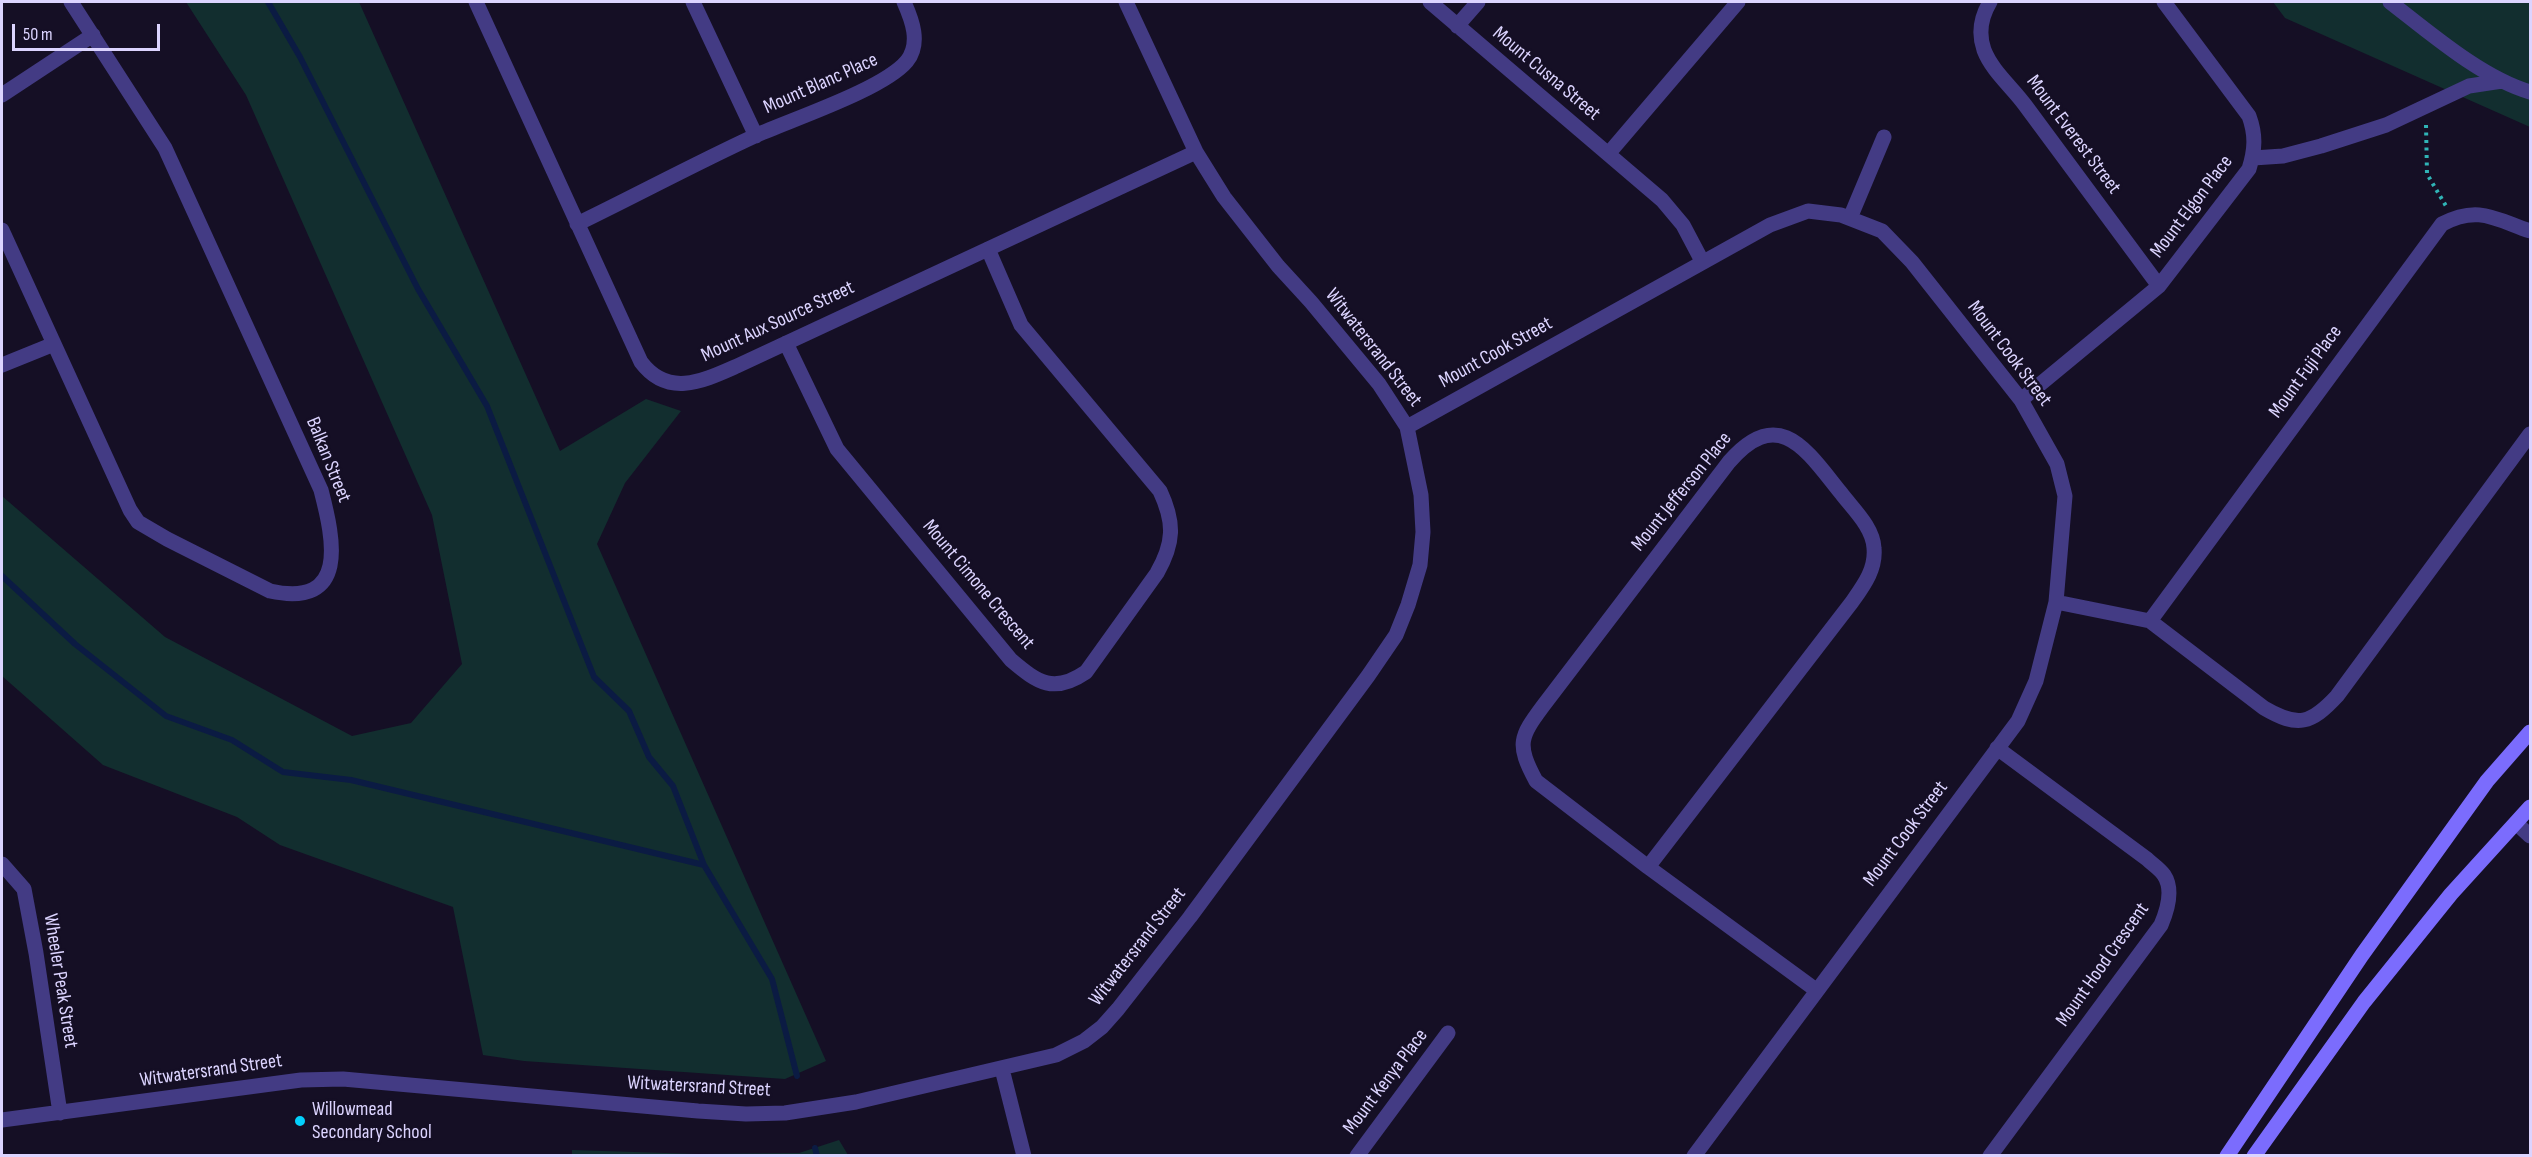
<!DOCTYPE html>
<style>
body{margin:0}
#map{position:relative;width:2532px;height:1157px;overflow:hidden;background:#150f25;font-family:"Sofia Sans Condensed",sans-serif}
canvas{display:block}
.frame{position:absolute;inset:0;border:3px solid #dcd4ff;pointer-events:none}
.scale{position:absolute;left:12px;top:24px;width:148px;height:27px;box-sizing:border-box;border:3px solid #dcd4ff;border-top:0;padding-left:8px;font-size:18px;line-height:21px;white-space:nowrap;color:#dcd4ff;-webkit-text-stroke:4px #150f25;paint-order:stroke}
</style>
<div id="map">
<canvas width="2532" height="1157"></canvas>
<div class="frame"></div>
<div class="scale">50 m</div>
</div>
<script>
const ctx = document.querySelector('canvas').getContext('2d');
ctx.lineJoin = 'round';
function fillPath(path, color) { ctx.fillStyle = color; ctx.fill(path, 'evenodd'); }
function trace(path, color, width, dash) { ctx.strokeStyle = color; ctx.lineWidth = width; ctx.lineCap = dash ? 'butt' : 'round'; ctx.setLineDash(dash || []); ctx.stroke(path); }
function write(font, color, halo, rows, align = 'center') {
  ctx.font = font + ' "Sofia Sans Condensed",sans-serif'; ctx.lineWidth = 5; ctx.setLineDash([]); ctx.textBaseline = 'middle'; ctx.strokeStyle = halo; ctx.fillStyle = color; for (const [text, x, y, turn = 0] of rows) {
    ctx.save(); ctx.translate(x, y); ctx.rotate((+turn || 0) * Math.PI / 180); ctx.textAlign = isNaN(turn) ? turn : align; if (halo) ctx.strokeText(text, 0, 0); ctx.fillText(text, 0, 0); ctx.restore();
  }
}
fillPath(new Path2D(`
 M186 2H359L560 451 646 399 681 411 625 483 597 544 826 1061 785 1079 524 1061 483 1055 453 907 280 845 237 817 103 765 2 676V496L165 637 352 736 411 723 462 664 432 515 246 95Z
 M2273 2H2530V127L2285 18Z
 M839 1140 848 1155H572V1150L697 1154 799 1153Z`), '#122e2f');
trace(new Path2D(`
 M268 2 300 57 418 289 487 406 594 677 629 711 649 757 673 786 704 865
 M2 576 75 644 166 716 232 740 283 772 351 780 704 865 772 979 797 1076
 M815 1148 817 1156`), '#0b1b43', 6);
trace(new Path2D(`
 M2426 125 2427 174 2446 206`), '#30b4b6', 4, [3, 4.5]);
trace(new Path2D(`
 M476 2 641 362C668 398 703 381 737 366L1196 152
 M693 2 756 136
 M1430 2 1662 200 1683 225 1702 261
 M1990 2C1981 17 1978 33 1984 50 1992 71 2012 87 2025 105 2070 165 2114 226 2159 286
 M2390 2C2430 33 2482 78 2530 92
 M1457 26 1478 2
 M2 95 93 35
 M1609 153 1738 2
 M2253 158 2283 156 2321 146 2386 125 2469 86 2502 81
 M1850 218 1884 137
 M577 224C637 195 696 163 757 135 793 119 884 89 907 61 921 43 912 20 904 2
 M2 230 130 510 138 522 167 539 270 591C349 608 334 540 321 490L165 148 71 2
 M786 343 837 449 1011 660C1038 683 1054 694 1086 672L1157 573C1174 543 1175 523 1160 491L1021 325 988 249
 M2 365 54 344
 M2021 400 2159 286 2249 169C2255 150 2256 135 2249 116L2164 2
 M1407 427 1770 225 1808 211 1841 215 1882 231 1912 262 2021 400 2057 464 2065 496 2056 602 2036 681 2018 721 1694 1156
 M2056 602 2150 621 2442 224C2478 205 2495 219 2530 231
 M2150 621 2264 708C2298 728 2311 724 2337 696L2530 434
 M2516 823 2530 836
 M2 864 24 889 36 953 60 1113
 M1648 867 1852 602C1864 585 1876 569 1874 548 1873 527 1853 509 1841 493 1807 451 1779 404 1729 462L1543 706C1520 737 1516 744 1536 781L1648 867 1816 990
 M1002 1069 1024 1156
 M2 1120 301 1080 343 1079 698 1111 746 1114 785 1113 856 1102 1056 1055 1084 1041 1102 1027 1118 1009 1190 917 1368 676 1396 635 1408 605 1420 565 1423 532 1421 495 1407 427 1379 384 1311 302 1278 266 1224 197 1196 152 1126 2
 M1357 1156 1448 1033
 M1990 1156 2161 925C2167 911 2174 890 2164 875 2160 869 2152 864 2147 859L1997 748`), '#433b84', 15);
trace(new Path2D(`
 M2227 1156 2362 955 2487 781 2530 732
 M2254 1156 2364 1002 2451 894 2530 807`), '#7b6cfd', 15);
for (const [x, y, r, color] of [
 [300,1121,6,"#03d0fc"]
]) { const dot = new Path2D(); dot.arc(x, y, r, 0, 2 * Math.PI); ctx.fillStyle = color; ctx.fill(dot); trace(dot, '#150f25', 2); }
write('20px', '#dcd4ff', '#150f25', [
 ["Mount Cusna Street",1546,74,40],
 ["Mount Blanc Place",821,84,-24],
 ["Mount Everest Street",2073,135,53],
 ["Mount Elgon Place",2192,207,-53],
 ["Mount Aux Source Street",778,322,-25],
 ["Witwatersrand Street",1373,348,52],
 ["Mount Cook Street",1496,353,-29],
 ["Mount Cook Street",2009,354,53],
 ["Mount Fuji Place",2306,372,-54],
 ["Balkan Street",328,460,68],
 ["Mount Jefferson Place",1682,492,-51],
 ["Mount Cimone Crescent",978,585,50],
 ["Mount Cook Street",1906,834,-53],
 ["Witwatersrand Street",1138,947,-52],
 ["Mount Hood Crescent",2103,965,-55],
 ["Wheeler Peak Street",60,981,81],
 ["Witwatersrand Street",211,1071,-8],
 ["Mount Kenya Place",1386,1082,-53],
 ["Witwatersrand Street",699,1087,3]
]);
write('20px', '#dcd4ff', '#150f25', [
 ["Willowmead",312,1110],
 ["Secondary School",312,1133]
], 'left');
</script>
